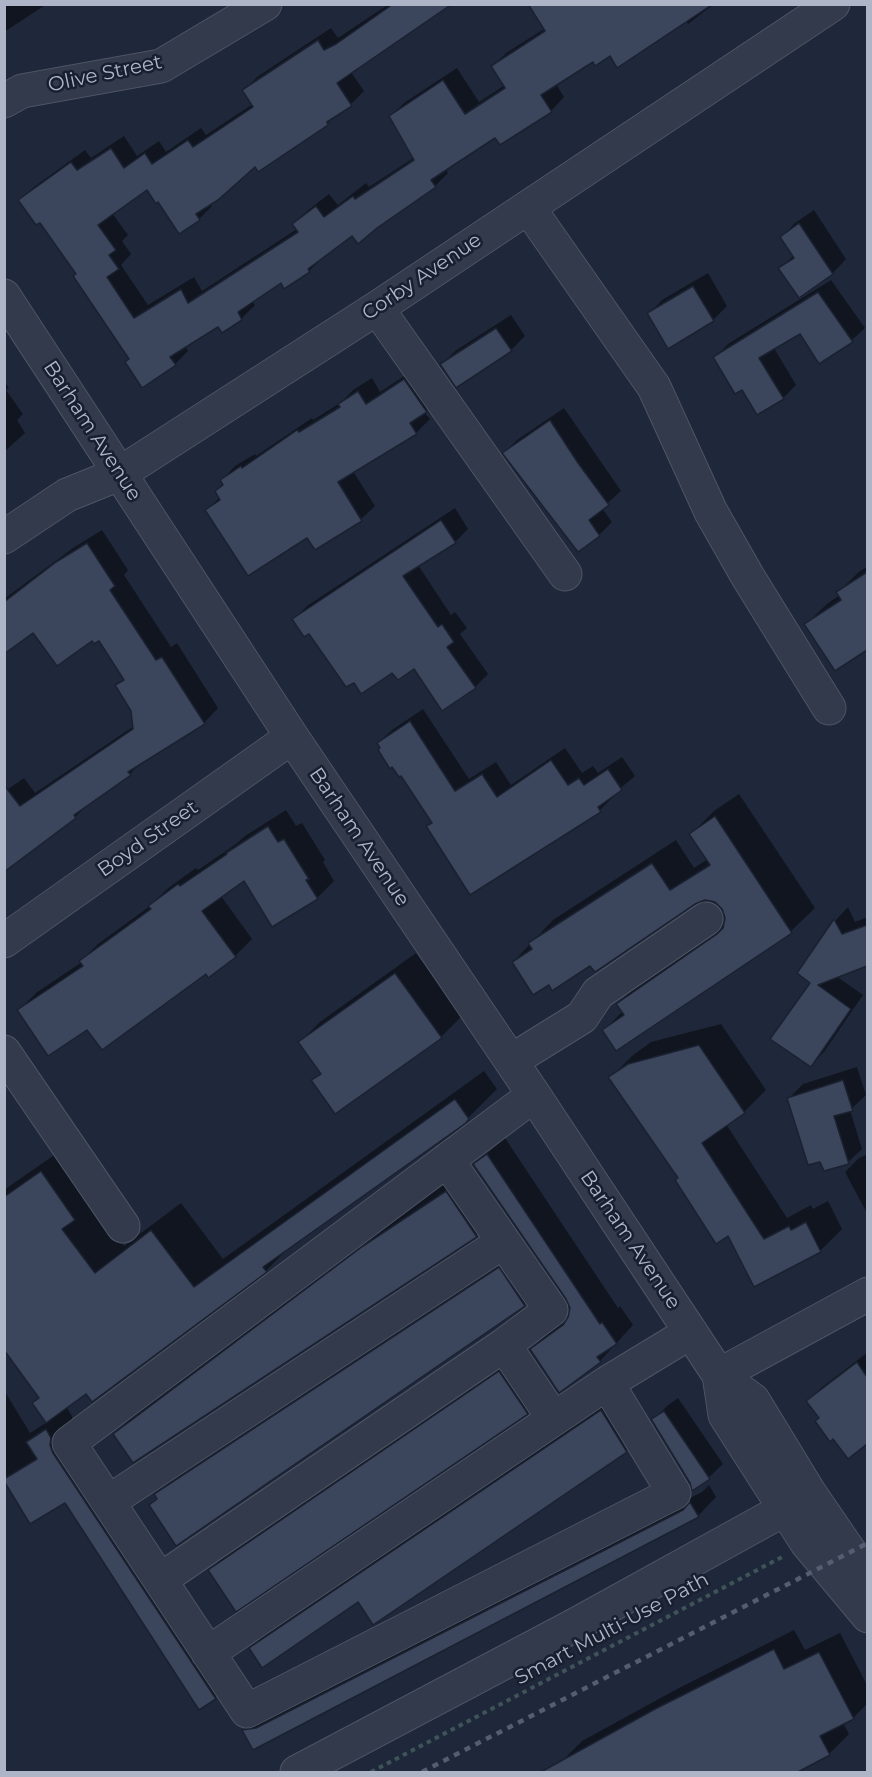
<!DOCTYPE html>
<style>
body{margin:0}
#map{position:relative;width:872px;height:1777px;overflow:hidden;background:#1f283a;font-family:Montserrat,sans-serif}
canvas{display:block}
.frame{position:absolute;inset:0;border:6px solid #adb5c7;pointer-events:none}
</style>
<div id="map">
<canvas width="872" height="1777"></canvas>
<div class="frame"></div>
</div>
<script>
const ctx = document.querySelector('canvas').getContext('2d');
ctx.lineJoin = 'round';
function fillPath(path, color) { ctx.fillStyle = color; ctx.fill(path, 'evenodd'); }
function trace(path, color, width, dash) { ctx.strokeStyle = color; ctx.lineWidth = width; ctx.lineCap = dash ? 'butt' : 'round'; ctx.setLineDash(dash || []); ctx.stroke(path); }
function write(font, color, halo, rows, align = 'center') {
  ctx.font = font + ' Montserrat,sans-serif'; ctx.lineWidth = 5; ctx.setLineDash([]); ctx.textBaseline = 'middle'; ctx.strokeStyle = halo; ctx.fillStyle = color; for (const [text, x, y, turn = 0] of rows) {
    ctx.save(); ctx.translate(x, y); ctx.rotate((+turn || 0) * Math.PI / 180); ctx.textAlign = isNaN(turn) ? turn : align; if (halo) ctx.strokeText(text, 0, 0); ctx.fillText(text, 0, 0); ctx.restore();
  }
}
fillPath(new Path2D(`
 M4 4H47L4 32Z
 M389 4H449L351 72 364 91 351 104 338 113 327 124 255 165 210 203 212 206 199 219 159 200 147 188 112 213 128 235 122 241 131 254 121 265 148 305 194 277 202 291 297 229 294 224 307 211 329 194 338 205 366 183 369 187 415 157 391 116 404 103 457 68 479 102 505 85 493 66 506 53 574 10 601 4H714L688 24 686 20 593 60 556 84 564 97 551 111 501 143 496 136 446 169 448 173 435 186 352 234 322 258 309 271 281 281 252 301 255 305 241 319 218 325 185 346 188 351 175 364 130 358 77 274 40 221 20 200 34 187 85 150 91 158 124 136 137 156 159 141 166 152 201 128 206 135 253 104 244 90 257 77 331 28 338 38Z
 M814 210 846 259 833 273 799 296 780 268 794 255 782 237 795 223Z
 M708 273 727 306 713 320 669 347 649 314 662 300Z
 M831 280 865 328 852 340 819 362 800 332 774 348 796 385 783 398 742 388 715 357 728 344Z
 M511 315 525 336 511 350 442 364 455 351Z
 M418 367 440 397 424 412 430 419 416 433 353 471 375 506 361 519 307 536 207 510 220 497 217 491 224 484 222 480 235 466 255 454 256 456 312 418 313 420 340 403 353 390 372 378 380 392Z
 M4 381 9 388 6 390 23 414 17 420 25 433 4 452Z
 M564 408 621 491 602 508 612 522 599 535 504 453 517 440Z
 M455 508 468 529 455 542 418 565 451 615 455 612 467 628 460 634 488 674 475 687 415 667 354 681 310 632 294 619 307 606Z
 M102 530 128 570 124 575 171 647 177 643 218 708 204 723 143 761 130 774 90 802 75 817 48 836 4 792 24 778 35 793 134 726 133 711 117 686 125 678 100 639 33 631 8 650 4 655V599L73 548Z
 M868 566V649L836 669 806 624 827 604 840 595 838 592 859 572Z
 M423 709 469 779 496 762 511 785 565 748 582 773 593 766 598 773 622 757 635 776 612 795 613 797 600 810 471 893 428 827 433 822 402 774 378 743 392 730Z
 M739 794 815 908 791 931 616 1049 604 1030 623 1011 618 1004 641 980 725 923 726 918 723 908 714 901 705 899 695 902 591 964 549 983 513 962 553 920 676 840 694 868 708 859 691 834 714 811Z
 M286 810 296 826 302 823 325 860 323 862 334 881 317 898 245 879 221 896 252 939 235 956 206 972 87 1028 19 1010 36 993 82 962 81 961 98 944 150 906 167 889 196 868 198 870 236 844 245 836Z
 M848 907 855 922 868 917V964L836 976 863 995 824 1052 811 1065 812 982 799 972 836 920Z
 M416 953 461 1017 441 1037 313 1081 321 1073 300 1042 320 1022Z
 M721 1024 766 1090 744 1112 726 1124 787 1218 811 1205 813 1209 828 1201 842 1229 820 1251 729 1234 680 1178 610 1078 632 1056 651 1042Z
 M857 1067 866 1095 850 1110 862 1149 848 1162 789 1098 803 1084Z
 M484 1071 497 1089 465 1121 291 1245 266 1271 66 1406 72 1416V1423L237 1676 215 1697 199 1708 66 1501 30 1522 4 1479V1390L30 1433 47 1422 33 1403 40 1397 4 1348V1190L70 1144 91 1201 124 1246 181 1203 223 1259Z
 M505 1138 618 1308 620 1306 633 1325 600 1361 531 1350 549 1332 570 1316 571 1308 568 1299 475 1164Z
 M868 1154V1215L845 1172 859 1158Z
 M472 1166 502 1209 476 1235 133 1461 115 1434 141 1408 391 1220Z
 M525 1242 550 1279 524 1305 177 1544 151 1505 158 1498 156 1495 182 1469Z
 M526 1346 553 1387 527 1413 210 1570 236 1544Z
 M868 1352V1443L849 1457 808 1401 821 1388Z
 M628 1385 652 1425 626 1451 358 1600 251 1648 277 1622Z
 M678 1398 723 1464 709 1477 693 1489 653 1420 667 1406Z
 M709 1485 716 1497 698 1516 253 1748 244 1730 262 1712 275 1710 702 1492Z
 M794 1630 805 1650 840 1633 868 1687V1703L853 1718 843 1723 849 1734 829 1754 562 1761 582 1741 677 1689Z`), '#0007');
const building = new Path2D(`
 M393 4H452L337 83 352 106 327 122 328 125 258 172 255 167 218 200 196 214 200 220 179 234 158 202 156 204 147 190 98 225 116 250 109 255 119 269 107 277 134 318 181 289 188 303 298 232 292 224 316 206 324 217 353 196 355 199 414 160 389 116 443 80 465 114 505 88 491 66 545 31 528 4H713L617 68 610 56 595 66 593 62 541 95 552 112 500 145 495 138 431 180 436 187 377 228 358 244 352 236 308 269 310 272 284 289 281 283 238 312 242 320 222 333 218 327 170 357 176 365 142 388 125 362 129 359 73 276 76 274 40 223 36 225 18 200 71 162 77 170 111 148 124 168 145 153 152 164 188 140 193 147 253 107 242 90 318 40 324 50 336 44Z
 M799 223 833 274 799 298 778 268 794 258 780 237Z
 M693 286 714 321 668 349 647 313Z
 M818 292 853 342 819 364 800 334 759 358 784 399 757 415 742 390 735 394 713 357Z
 M496 328 512 351 456 388 440 364Z
 M404 379 427 412 410 423 417 434 338 482 362 521 315 550 307 538 248 576 205 510 220 500 215 491 223 485 220 480 241 466 242 468 297 430 299 432 340 407 338 404 358 391 366 404Z
 M550 420 578 463 609 505 589 520 600 536 578 552 502 453Z
 M441 520 456 543 403 576 438 627 442 624 454 642 447 647 476 688 442 711 414 669 398 680 392 673 361 694 354 683 346 687 309 634 304 637 292 619Z
 M87 543 115 586 110 590 156 660 162 657 205 724 128 772 131 775 74 815 76 818 4 872V785L20 806 133 729 131 711 115 685 124 680 99 641 94 644 92 641 57 666 33 633 4 654V602L56 562Z
 M867 572V650L835 671 804 624 841 600 836 592Z
 M410 721 455 791 482 774 497 797 551 760 568 785 579 778 584 785 608 769 622 790 598 807 601 812 470 895 426 826 432 823 401 776 399 777 392 767 390 769 378 750 380 748 377 743Z
 M715 816 792 933 616 1051 602 1030 624 1015 616 1004 717 934 723 928 725 918 722 909 715 902 705 900 695 904 595 972 590 966 552 991 549 985 533 995 512 962 532 949 528 943 652 863 670 890 710 865 689 834Z
 M268 826 278 842 284 839 309 879 306 880 318 899 272 927 244 881 202 911 236 957 208 978 206 974 102 1050 87 1030 48 1056 17 1010 83 966 79 961 151 909 148 906 178 884 180 886 227 854 226 853Z
 M834 919 842 934 867 925V966L818 985 851 1009 811 1067 770 1039 810 983 797 973Z
 M395 973 442 1038 335 1114 311 1080 321 1074 298 1042Z
 M699 1045 745 1113 702 1143 764 1239 789 1226 791 1230 806 1222 821 1252 754 1287 728 1236 716 1244 675 1180 678 1178 608 1077 628 1064Z
 M843 1080 853 1111 834 1116 849 1164 824 1171 820 1162 808 1165 787 1098Z
 M455 1099 469 1119 466 1123 263 1267 267 1272 92 1402 86 1394 46 1423 32 1403 39 1398 4 1350V1197L41 1171 75 1220 62 1229 95 1273 151 1230 194 1287Z
 M487 1154 600 1324 602 1322 617 1344 597 1357 601 1362 559 1393 530 1349 563 1325 568 1317 570 1308 566 1299 473 1164Z
 M446 1191 477 1237 133 1463 113 1434 363 1246Z
 M499 1267 525 1306 176 1546 149 1505 157 1499 154 1494Z
 M857 1362 867 1377V1444L848 1459 833 1439 830 1442 815 1421 819 1418 806 1401Z
 M499 1371 528 1414 236 1612 208 1570Z
 M601 1410 627 1452 373 1625 358 1602 262 1668 249 1648Z
 M664 1411 710 1479 692 1491 690 1483 651 1419Z
 M46 1429 51 1438 50 1445 53 1453 216 1699 199 1710 65 1503 30 1524 4 1481V1479L37 1459 26 1442Z
 M690 1502 699 1517 253 1750 242 1730 256 1728 683 1510Z
 M774 1649 784 1669 819 1652 854 1719 820 1736 830 1755 796 1773H539L655 1709Z`);
fillPath(building, '#3b455b');
trace(building, '#1a2131', 1.5);
const minor = new Path2D(`
 M4 101 22 91 161 66 265 4
 M528 207 654 387 711 512 748 577 829 708
 M4 296 292 737 534 1095 719 1375 753 1400 809 1492 850 1552 868 1573
 M377 308 565 574
 M4 537 67 495 119 474 377 308 833 4
 M4 941 292 737
 M4 1052 123 1226
 M511 1061 582 1017 598 993 706 919
 M534 1095 69 1443 247 1711 674 1493 607 1383 691 1332
 M447 1160 551 1310 504 1345
 M719 1375 725 1415 807 1543 868 1616
 M719 1375 868 1294
 M108 1502 503 1242
 M160 1580 504 1345 554 1419
 M208 1653 607 1383
 M297 1772 575 1625 785 1509`);
trace(minor, '#4d5565', 35);
trace(new Path2D(`
 M371 1772 782 1557`), '#3f5359', 4, [4.5, 4.5]);
trace(minor, '#333a4b', 33);
trace(new Path2D(`
 M422 1772 868 1543`), '#545d72', 4.5, [6, 6]);
write('20px', '#adb5c7', '#181f2f', [
 ["Olive Street",105,74,-12],
 ["Corby Avenue",422,277,-34],
 ["Barham Avenue",92,431,57],
 ["Barham Avenue",359,837,56],
 ["Boyd Street",148,839,-35],
 ["Barham Avenue",630,1240,56],
 ["Smart Multi-Use Path",612,1629,-28]
]);
</script>
